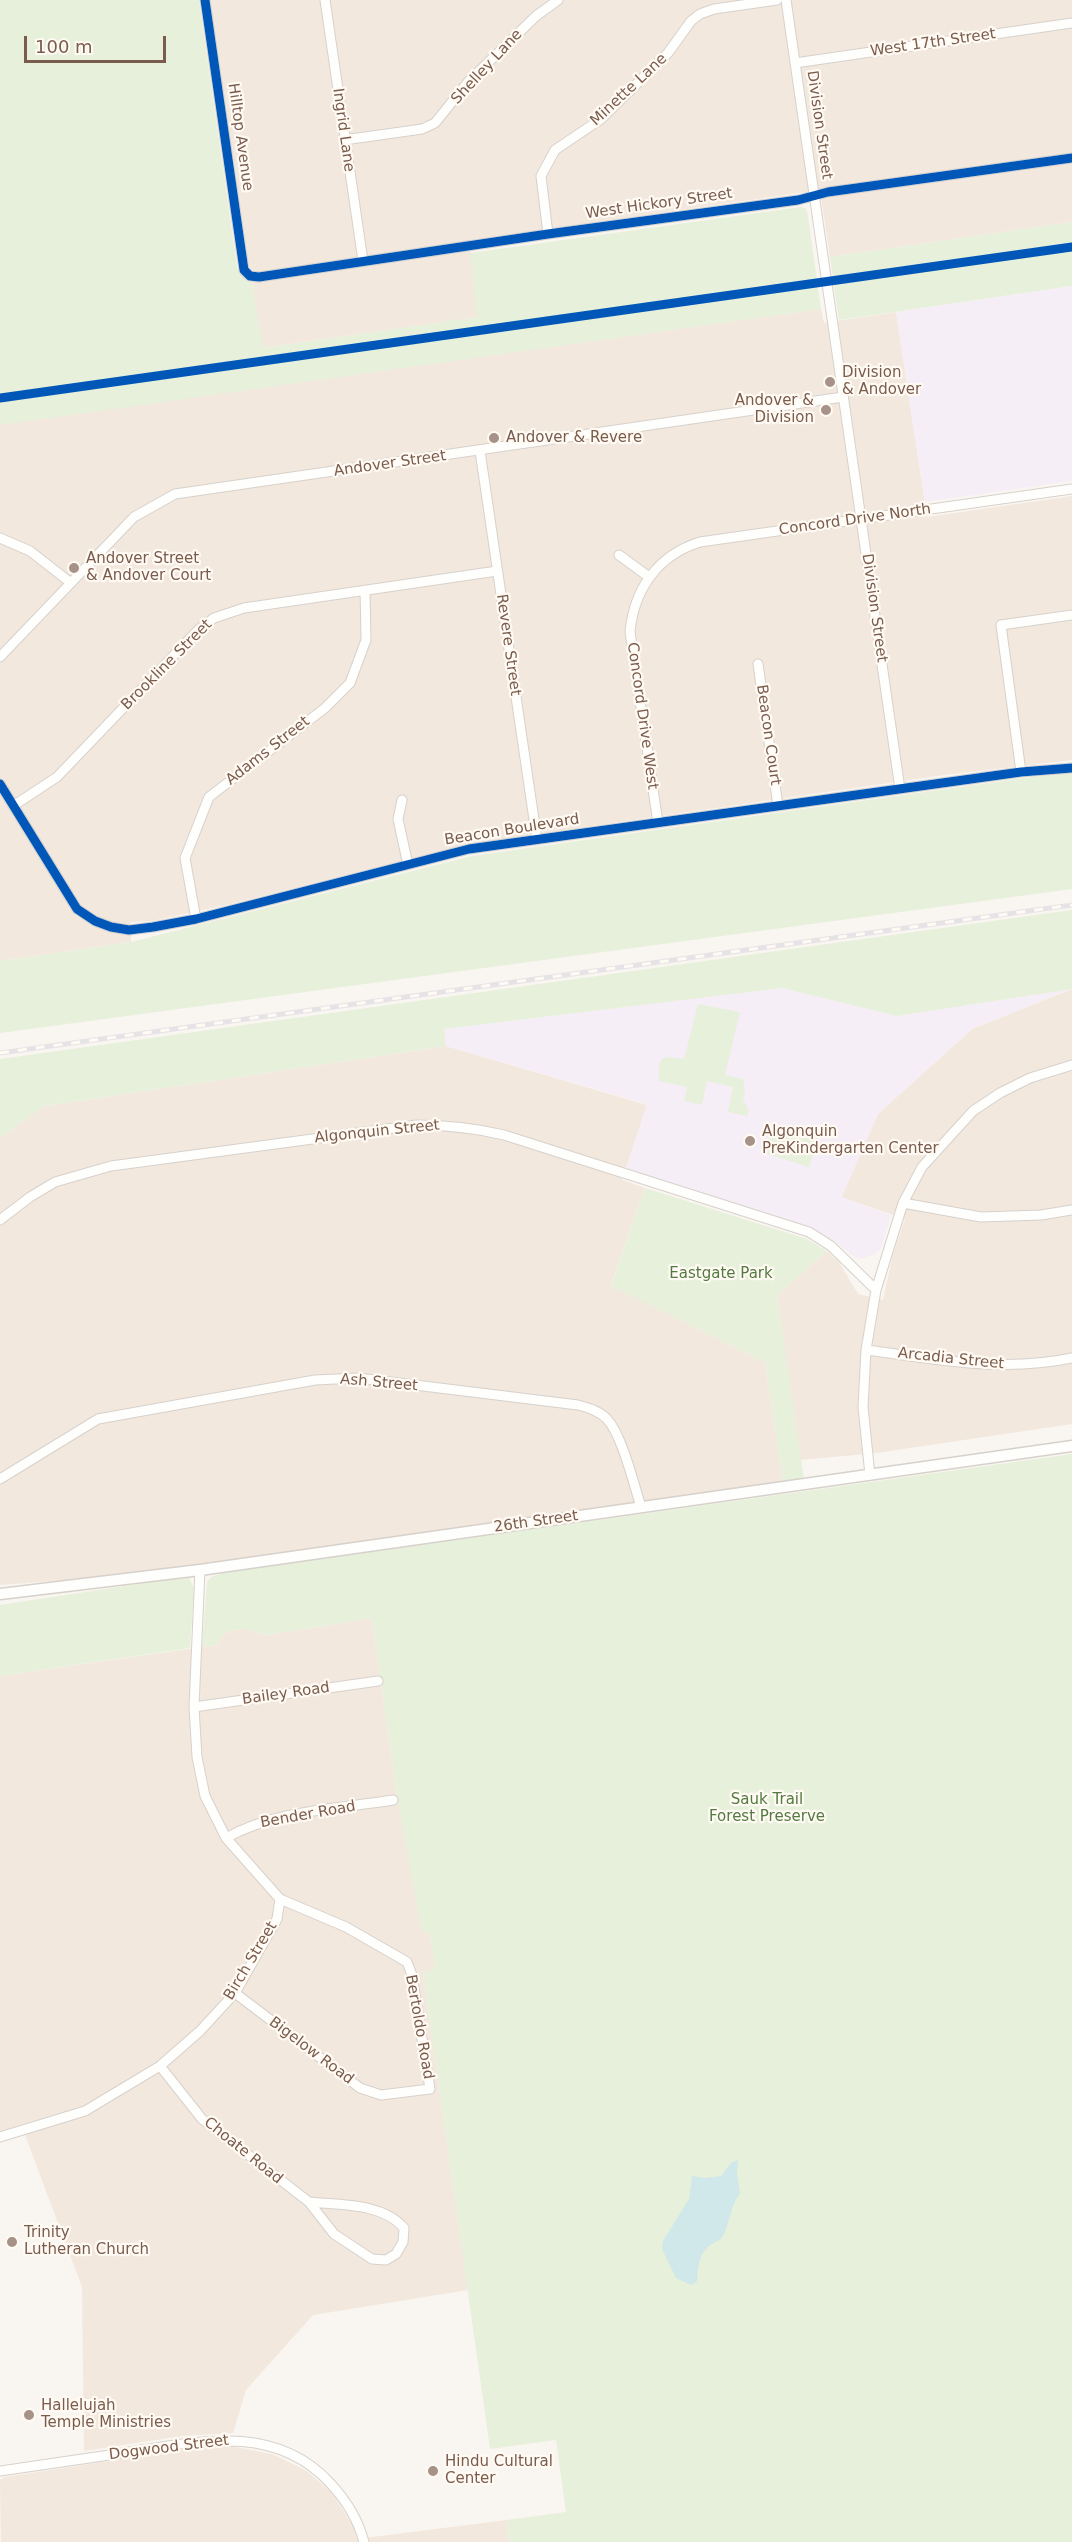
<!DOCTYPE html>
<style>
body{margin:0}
#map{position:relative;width:1072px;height:2542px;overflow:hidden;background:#f9f5f0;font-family:"DejaVu Sans",sans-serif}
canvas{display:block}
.scale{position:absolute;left:24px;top:36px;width:142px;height:27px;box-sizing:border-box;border:3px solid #7a5c4d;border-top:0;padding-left:8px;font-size:18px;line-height:21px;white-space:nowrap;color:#7a5c4d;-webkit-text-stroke:4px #fffaf3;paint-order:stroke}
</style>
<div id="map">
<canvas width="1072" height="2542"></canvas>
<div class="scale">100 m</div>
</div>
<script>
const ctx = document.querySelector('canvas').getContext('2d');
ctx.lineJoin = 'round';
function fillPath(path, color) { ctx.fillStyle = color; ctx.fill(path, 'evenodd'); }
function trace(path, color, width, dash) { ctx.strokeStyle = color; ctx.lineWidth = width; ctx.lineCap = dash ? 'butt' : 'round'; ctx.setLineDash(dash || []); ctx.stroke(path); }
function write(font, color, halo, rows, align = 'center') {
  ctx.font = font + ' "DejaVu Sans",sans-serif'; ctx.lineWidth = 4.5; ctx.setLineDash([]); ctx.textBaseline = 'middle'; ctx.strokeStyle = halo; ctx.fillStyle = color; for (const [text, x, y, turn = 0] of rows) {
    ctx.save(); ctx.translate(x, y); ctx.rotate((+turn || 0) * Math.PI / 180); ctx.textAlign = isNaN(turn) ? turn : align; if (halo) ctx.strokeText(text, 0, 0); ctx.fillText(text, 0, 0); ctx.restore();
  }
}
fillPath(new Path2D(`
 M208 0H1072V222L830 257 820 190 469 240 478 317 262 348 252 283 253 270 248 266Z
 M821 309 824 323 896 312 927 517 1072 496V760L944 775 467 844 230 904 152 921 131 922V942L0 961V424Z
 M1072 989V1424L876 1453 800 1460 777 1295 827 1251 839 1262 858 1294 883 1300 893 1254 905 1219 841 1197 878 1114 972 1029Z
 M446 1046 647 1105 622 1180 645 1188 611 1285 765 1362 783 1482 106 1577 0 1585V1138L44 1106Z
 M372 1618 397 1796 430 1933 435 1970 423 1974 468 2290 313 2315 246 2390 233 2433 182 2436 84 2451 82 2287 22 2127 0 2132V1676L216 1645 225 1633 243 1628 266 1635Z
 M206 2446H230L272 2454 307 2471 332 2493 354 2527 357 2539 507 2520 509 2542H1L0 2480 5 2477Z`), '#f2e8de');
fillPath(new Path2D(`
 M1072 286V481L925 502 896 312Z
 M782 988 897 1016 1071 989 972 1029 878 1114 842 1197 891 1215 881 1249 875 1254 860 1259 854 1257 833 1240 812 1229 626 1169 647 1104 446 1046 443 1029Z`), '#f6eef6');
fillPath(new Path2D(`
 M0 0H199L237 267 243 276 252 283 263 348 477 317 470 253 801 207 806 209 808 216 821 309 0 425Z
 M1072 222V286L839 320 830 257Z
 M1072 773V889L0 1033V961L131 942 472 856 1024 778Z
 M1072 910V989L897 1016 782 988 444 1029 446 1046 44 1106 0 1138V1059Z
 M698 1004 740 1012 725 1075 743 1079 745 1092 743 1099 749 1111 747 1116 728 1112 733 1087 707 1081 702 1105 684 1101 687 1087 659 1081C658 1056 660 1055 684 1059Z
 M774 1125 818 1138 809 1167 765 1153Z
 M645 1188 807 1239 827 1251 777 1295 804 1479 783 1482 765 1362 611 1286Z
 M1072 1454V2542H509L507 2520 566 2512 556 2440 490 2449 423 1973 435 1969 430 1934 421 1929 397 1796 372 1618 266 1635 242 1628 225 1633 216 1645 202 1647 207 1582 211 1577 226 1572Z
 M184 1577 189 1578 194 1588 190 1648 0 1676V1605Z`), '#e7f0db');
fillPath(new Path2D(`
 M738 2160 737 2173 740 2193C731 2205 730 2221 724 2234 720 2243 711 2242 706 2249 698 2257 698 2271 697 2281L691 2285 676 2278 662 2249 663 2241 689 2199 692 2176 705 2178 721 2176 731 2163Z`), '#d0e8ea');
const minor = new Path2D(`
 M205 0 244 270 250 276 259 277 548 234 798 200 828 192 1072 158
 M325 0 363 261
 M786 0 900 789
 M795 63 1072 23
 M344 140 422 129 435 123 468 82 536 16 558 0
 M548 234 541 176 555 150 601 119 668 53 691 21 700 14 714 9 777 0
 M480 451 537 840
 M0 538 30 551 71 583
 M619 555 649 577
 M0 657 134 517 175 494 843 397
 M758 664 778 806
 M1021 772 1001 625 1072 615
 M0 784 77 909 95 921 111 927 129 930 153 927 196 919 469 849 1021 772 1072 768
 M402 800 398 819 408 865
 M13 806 57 777 198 630 214 618 244 608 497 571
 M658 823 630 632C634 589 658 555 700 542L1072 489
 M196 919 185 858 209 797 325 708 350 683 366 640 365 590
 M903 1203 981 1217 1041 1215 1072 1210
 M0 1220 30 1197 55 1182 111 1166 417 1125C447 1125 474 1128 504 1135L809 1232 831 1246 876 1290
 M866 1350C936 1359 1002 1373 1072 1358
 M870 1475 863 1407 866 1350 876 1290 903 1203 922 1167 973 1111 1000 1093 1030 1078 1072 1065
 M0 1479 98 1419 315 1380 358 1378 578 1405C589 1408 599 1411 607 1419 622 1435 634 1485 641 1507
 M200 1570 194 1707 197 1757 205 1796 226 1838 280 1899 346 1927 407 1962 412 1975 430 2089 381 2095 360 2088 235 1993
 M194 1707 378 1681
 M226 1838C276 1810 337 1809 393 1800
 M160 2066 202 2119 309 2202 334 2234 372 2259 386 2260 396 2254 403 2242 404 2228C383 2203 340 2205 309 2202
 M0 2137 85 2111 160 2066 200 2031 235 1993 277 1919 280 1899
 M0 2471C41 2465 82 2459 123 2453 195 2442 274 2422 330 2483 347 2501 358 2519 364 2542`);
const tertiary = new Path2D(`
 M0 1594 200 1570 1072 1446`);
trace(minor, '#d7d1cb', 11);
trace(tertiary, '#d7d1cb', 13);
trace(minor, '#fefefd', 9);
trace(tertiary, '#fefefd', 10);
const rail = new Path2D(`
 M0 1053 1072 905`);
trace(rail, '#e6e3e7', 5);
trace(rail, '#fffaf3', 3, [9]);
trace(new Path2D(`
 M205 0 244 270 250 276 259 277 548 234 798 200 828 192 1072 158
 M0 398 1072 247
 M0 784 77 909 95 921 111 927 129 930 153 927 196 919 469 849 1021 772 1072 768`), '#0057b8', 9);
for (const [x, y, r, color] of [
 [830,382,6,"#a69286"],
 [826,410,6,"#a69286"],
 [494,438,6,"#a69286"],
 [74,568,6,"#a69286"],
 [750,1141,6,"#a69286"],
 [12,2242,6,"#a69286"],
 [29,2415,6,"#a69286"],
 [433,2471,6,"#a69286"]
]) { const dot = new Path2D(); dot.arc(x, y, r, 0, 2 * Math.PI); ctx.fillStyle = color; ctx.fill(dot); trace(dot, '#fffaf3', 2); }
write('15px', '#7a5c4d', '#fffaf3', [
 ["West 17th Street",933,43,-8],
 ["Shelley Lane",487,67,-47],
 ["Minette Lane",629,90,-43],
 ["Division Street",819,125,82],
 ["Ingrid Lane",343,130,82],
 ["Hilltop Avenue",240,137,82],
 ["West Hickory Street",659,204,-8],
 ["Andover Street",390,464,-8],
 ["Concord Drive North",855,520,-8],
 ["Division Street",874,608,82],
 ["Revere Street",508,645,82],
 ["Brookline Street",167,665,-45],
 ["Concord Drive West",642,716,82],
 ["Beacon Court",768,735,82],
 ["Adams Street",268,751,-38],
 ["Beacon Boulevard",512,830,-9],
 ["Algonquin Street",377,1132,-6],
 ["Arcadia Street",951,1359,6],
 ["Ash Street",379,1383,5],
 ["26th Street",536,1522,-8],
 ["Bailey Road",286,1694,-8],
 ["Bender Road",308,1815,-10],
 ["Birch Street",251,1961,-59],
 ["Bertoldo Road",419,2027,80],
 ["Bigelow Road",311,2051,37],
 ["Choate Road",243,2151,39],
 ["Dogwood Street",169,2448,-7]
]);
write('15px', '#7a5c4d', '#fffaf3', [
 ["Division",842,373],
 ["& Andover",842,390],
 ["Andover &",814,401,"right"],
 ["Division",814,418,"right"],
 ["Andover & Revere",506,438],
 ["Andover Street",86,559],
 ["& Andover Court",86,576],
 ["Algonquin",762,1132],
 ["PreKindergarten Center",762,1149],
 ["Trinity",24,2233],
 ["Lutheran Church",24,2250],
 ["Hallelujah",41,2406],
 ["Temple Ministries",41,2423],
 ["Hindu Cultural",445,2462],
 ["Center",445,2479]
], 'left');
write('15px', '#537a41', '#fffaf3', [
 ["Eastgate Park",721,1274],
 ["Sauk Trail",767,1800],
 ["Forest Preserve",767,1817]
]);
</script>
